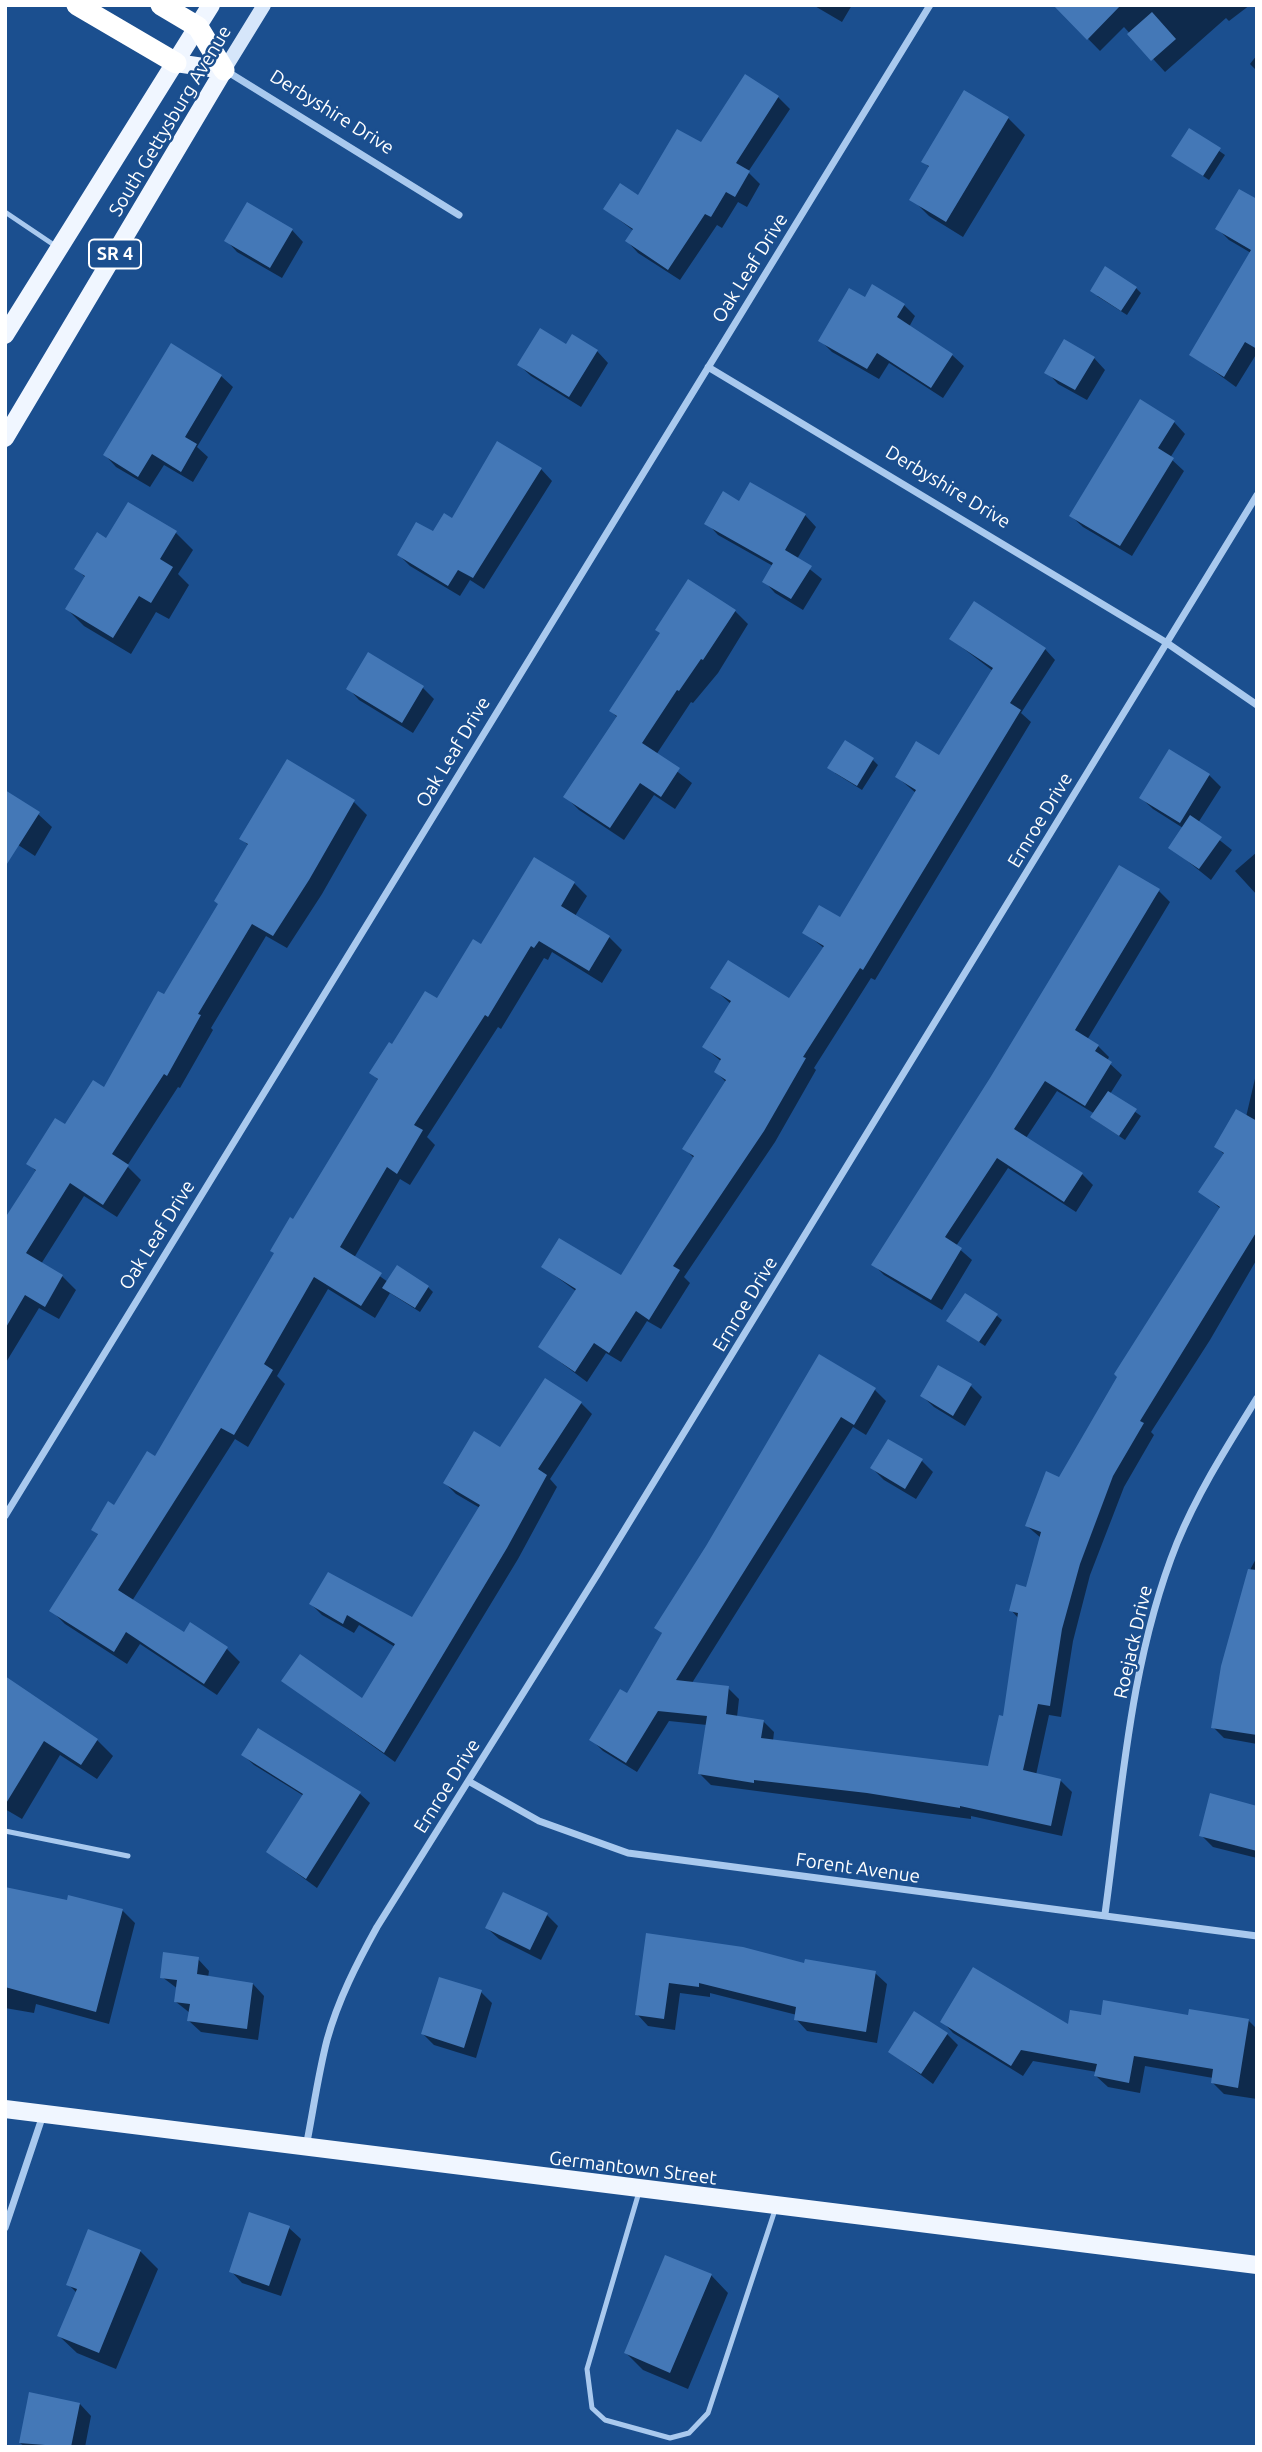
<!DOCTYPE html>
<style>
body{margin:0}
#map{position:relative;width:1262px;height:2452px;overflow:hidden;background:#1b4f8f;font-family:Ubuntu,sans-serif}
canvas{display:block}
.frame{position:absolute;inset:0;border:7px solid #fff;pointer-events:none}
</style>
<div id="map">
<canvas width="1262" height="2452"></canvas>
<div class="frame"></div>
</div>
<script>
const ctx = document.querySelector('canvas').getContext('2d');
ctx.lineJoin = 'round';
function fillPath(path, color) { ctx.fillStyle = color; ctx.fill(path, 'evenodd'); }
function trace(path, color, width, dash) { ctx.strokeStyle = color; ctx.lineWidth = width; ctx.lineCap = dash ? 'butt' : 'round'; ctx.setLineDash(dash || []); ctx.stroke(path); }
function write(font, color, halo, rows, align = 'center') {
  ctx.font = font + ' Ubuntu,sans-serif'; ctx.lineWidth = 5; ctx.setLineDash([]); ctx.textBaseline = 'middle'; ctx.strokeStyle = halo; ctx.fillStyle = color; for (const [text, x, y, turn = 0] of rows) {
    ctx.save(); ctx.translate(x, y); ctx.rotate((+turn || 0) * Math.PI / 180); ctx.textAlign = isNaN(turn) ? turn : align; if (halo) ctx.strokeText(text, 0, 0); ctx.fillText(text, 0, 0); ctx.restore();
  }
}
fillPath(new Path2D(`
 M813 5H852L842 22Z
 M1055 5H1250L1229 21 1226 18 1165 72 1124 27 1100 51Z
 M1257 55V71L1250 64Z
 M778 97 790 109 748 172 760 184 747 207 738 202 722 228 717 225 680 280 638 253 627 241 634 231 605 209 638 197 701 145Z
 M1008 118 1025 135 963 237 929 216 912 199 930 168 923 161Z
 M1189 130 1225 155 1209 180 1173 156Z
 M1257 201V353L1236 387 1192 355 1251 253 1229 240 1217 228Z
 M292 230 303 242 282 278 237 252 226 240Z
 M1136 288 1141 293 1127 315 1097 296Z
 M904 305 915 316 909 327 952 355 964 366 943 398 889 363 879 379 832 352 821 341Z
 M171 345 221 376 233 387 197 447 208 457 193 482 164 465 150 487 116 467 105 455Z
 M566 346 597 351 608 363 581 407 531 376 519 365Z
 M1094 358 1105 370 1087 400 1058 384 1047 372Z
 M1174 422 1185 434 1170 458 1184 471 1132 556 1083 527 1071 516Z
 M541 469 552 481 484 589 470 580 460 596 410 566 399 555Z
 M740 503 805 515 816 527 797 559 822 579 803 610 775 593 764 581 773 566 718 535 707 523Z
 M176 533 193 550 178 574 189 585 169 619 156 612 131 654 84 626 67 609 86 578 77 569 107 540Z
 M735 611 748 624 718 673 693 703 691 702 656 755 692 783 675 809 654 795 624 840 579 810 566 797 618 718 611 711Z
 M951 639 1045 649 1055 660 1021 713 1031 722 875 980 871 978 814 1068 816 1070 775 1142 684 1277 690 1283 661 1329 647 1321 621 1362 606 1353 587 1382 540 1347 576 1291 543 1267 621 1278 695 1159 684 1148 727 1083 716 1072 722 1062 704 1047 731 1004 713 988 790 1001 824 948 805 933 840 919 916 793 897 777 940 757 993 671Z
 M348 688H423L434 699 413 733 359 700Z
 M1170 751 1209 775 1221 787 1198 823 1232 850 1211 880 1170 847 1183 828 1153 809 1141 798Z
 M873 760 878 765 862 790 835 773Z
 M353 801 367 815 322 894 287 948 266 936 211 1028 213 1030 180 1088 178 1087 127 1166 141 1180 117 1217 84 1196 41 1264 62 1276 76 1290 59 1319 39 1308 5 1364V1221L37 1172 28 1163 105 1090 220 904 249 846 242 839Z
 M38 814 52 827 35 856 9 839Z
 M1257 852V895L1235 871Z
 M574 883 587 896 575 916 609 937 622 950 602 983 552 952 548 960 544 958 501 1029 498 1027 427 1137 435 1145 410 1185 400 1179 354 1258 388 1282 428 1287 433 1292 420 1312 390 1293 375 1318 328 1289 277 1376 285 1384 248 1447 235 1439 132 1601 184 1635 227 1649 240 1662 217 1695 140 1644 127 1664 65 1624 52 1611 114 1507 155 1458 379 1081 372 1073 392 1046 438 1001 481 947Z
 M1159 891 1170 902 1087 1040 1098 1046 1109 1057 1107 1061 1122 1075 1110 1094 1141 1116 1125 1140 1098 1122 1093 1117 1095 1114 1057 1091 1026 1138 1082 1174 1093 1185 1076 1212 1008 1168 956 1246 972 1260 942 1310 884 1275 873 1264Z
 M1257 1070V1259L1210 1340 1151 1432 1154 1435 1124 1487 1090 1575 1073 1641 1061 1717 1049 1715 1036 1775 1060 1780 1072 1792 1062 1836 971 1816V1819L711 1785 700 1774 707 1725 669 1721 637 1772 603 1751 592 1740 627 1696 663 1634 656 1627 707 1547 820 1357 875 1390 886 1401 866 1435 853 1427 692 1683 728 1688 739 1699 737 1717 763 1721 774 1732 773 1741 989 1768 1004 1718 1019 1619 1011 1610 1028 1589 1041 1538 1027 1526 1060 1479 1221 1209 1201 1192 1225 1155 1216 1147 1246 1117Z
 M996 1315 1002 1320 985 1346 949 1321Z
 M971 1386 982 1397 965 1426 934 1407 922 1396Z
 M581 1403 592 1414 550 1479 557 1487 518 1559 395 1762 283 1681 362 1701 395 1647 359 1625 354 1633 322 1615 311 1604 412 1620 480 1508 456 1494 445 1483Z
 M922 1461 933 1472 916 1499 884 1480 872 1468Z
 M1257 1557V1744L1224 1738 1213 1727 1223 1666 1251 1568Z
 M5 1684 97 1740 113 1756 97 1779 60 1755 22 1819 5 1809Z
 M243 1755 359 1793 370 1803 317 1888 268 1852 304 1796 254 1765Z
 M1257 1807V1858L1213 1847 1201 1835Z
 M5 1897 122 1910 135 1923 109 2024 36 2004 34 2013 5 2008Z
 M547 1915 558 1926 541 1960 499 1939 487 1928Z
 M648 1935 805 1965 875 1973 887 1984 877 2043 807 2031 796 2019 797 2015 710 1993V1997L680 1993 675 2030 648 2026 637 2014Z
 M198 1959 209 1971 208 1978 253 1984 264 1996 258 2040 201 2032 189 2021 190 2013 176 2002 178 1989 162 1977Z
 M481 1992 492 2003 476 2058 434 2045 423 2034Z
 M1102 2017H1189L1248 2020 1257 2029V2099L1224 2094 1213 2083V2078L1145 2066 1140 2093 1108 2087 1096 2076 1097 2072 1033 2061 1023 2076 953 2033 942 2021 1069 2027Z
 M947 2034 958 2045 933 2084 890 2052Z
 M250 2214 289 2228 301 2239 281 2296 242 2283 231 2271Z
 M89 2231 140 2251 158 2269 116 2369 77 2353 59 2336 77 2293 68 2284Z
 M711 2275 728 2293 688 2389 643 2370 626 2353Z
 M80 2404 91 2416 85 2447H25L20 2443Z`), '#0007');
fillPath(new Path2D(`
 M1053 5H1121L1087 40Z
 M1152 12 1176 39 1151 61 1127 34Z
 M745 74 779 96 736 163 750 171 735 197 726 192 711 217 705 214 668 270 625 241 633 229 603 209 620 183 638 195 677 129 701 142Z
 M964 90 1009 117 946 222 909 200 929 166 921 162Z
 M1189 128 1221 148 1203 176 1171 156Z
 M1239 189 1257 199V349L1245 342 1224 377 1189 355 1251 250 1215 229Z
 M247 202 293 229 270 268 224 241Z
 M1105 266 1137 287 1121 311 1090 291Z
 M872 284 905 304 897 317 953 354 931 388 877 353 867 369 818 341 849 288 865 297Z
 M540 328 566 344 572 334 598 350 569 397 517 365Z
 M1064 339 1095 357 1075 390 1044 373Z
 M171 343 222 375 185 437 197 444 181 472 152 454 138 477 103 455Z
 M1140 399 1175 421 1158 448 1174 458 1120 546 1069 516Z
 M497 441 542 468 473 578 458 570 448 586 397 555 416 522 433 531 444 513 452 518Z
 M750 482 806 514 785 550 812 566 791 599 762 582 773 563 704 524 723 491 739 501Z
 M128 502 177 531 160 559 173 567 151 603 139 596 113 638 65 609 85 576 74 569 97 532 106 538Z
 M688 579 736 610 703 660 701 659 679 691 677 690 642 743 680 768 661 797 640 783 610 828 563 797 617 716 609 711 660 633 655 630Z
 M974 601 1046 648 1010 703 1021 710 863 970 860 968 803 1057 806 1058 764 1131 673 1266 680 1270 649 1320 636 1311 609 1353 594 1343 575 1372 538 1347 576 1289 541 1267 559 1238 621 1275 694 1156 682 1149 726 1080 714 1072 721 1059 702 1047 731 1001 710 988 728 960 789 998 824 946 802 933 819 905 840 917 916 790 895 777 916 741 939 755 993 668 949 639Z
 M368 652 424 686 402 723 346 689Z
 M845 740 874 758 857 786 827 768Z
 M1169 749 1210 774 1180 823 1139 798Z
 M287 759 355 800 309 880 273 936 252 924 198 1014 201 1015 167 1076 164 1074 112 1154 129 1165 103 1205 70 1183 26 1253 63 1275 45 1307 25 1295 5 1329V1218L36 1170 26 1164 55 1118 65 1124 93 1080 104 1087 158 991 164 994 218 904 214 901 248 844 239 839Z
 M5 790 40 812 5 867Z
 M1190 815 1222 837 1199 869 1168 848Z
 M534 857 575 882 561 906 610 936 589 971 539 941 534 948 531 946 488 1017 485 1015 414 1125 423 1130 397 1174 387 1167 340 1247 382 1273 361 1306 314 1277 264 1364 273 1370 234 1435 221 1428 118 1590 184 1632 190 1622 228 1647 204 1684 126 1632 114 1652 49 1611 98 1534 91 1530 108 1501 114 1505 147 1451 155 1456 274 1253 270 1251 290 1217 293 1219 378 1079 369 1073 389 1042 392 1044 425 991 437 998 473 939 481 944Z
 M1119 865 1160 889 1075 1030 1099 1045 1095 1051 1112 1062 1085 1106 1045 1081 1014 1129 1083 1173 1064 1202 997 1158 945 1237 962 1248 931 1300 871 1265 990 1078Z
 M1108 1091 1137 1109 1119 1136 1090 1117Z
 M1236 1109 1257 1121V1231L1140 1421 1144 1423 1113 1476 1080 1564 1062 1629 1050 1706 1038 1704 1023 1770 1061 1779 1051 1826 960 1806V1808L867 1793 754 1780V1783L698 1774 707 1716 658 1711 626 1763 589 1740 620 1689 627 1693 662 1633 654 1628 706 1546 819 1354 876 1388 854 1425 841 1417 676 1680 729 1686 726 1714 764 1720 761 1738 988 1766 999 1715 1003 1716 1018 1613 1009 1611 1016 1584 1026 1587 1041 1532 1025 1526 1046 1471 1059 1477 1117 1377 1114 1374 1220 1207 1198 1192 1224 1153 1214 1147Z
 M397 1265 429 1286 415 1308 382 1288Z
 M965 1293 998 1314 979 1342 946 1321Z
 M938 1365 972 1384 953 1416 920 1396Z
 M545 1378 582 1402 538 1469 547 1475 507 1548 384 1753 281 1681 300 1654 362 1698 395 1644 347 1615 343 1624 309 1604 328 1572 412 1617 480 1505 443 1483 474 1431 500 1447Z
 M888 1439 923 1459 905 1489 870 1468Z
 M1248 1569 1257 1570V1735L1211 1728 1221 1666Z
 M5 1676 98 1739 81 1765 44 1741 5 1805Z
 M258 1728 361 1792 306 1879 266 1852 303 1794 241 1755Z
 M1210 1793 1257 1806V1851L1199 1836Z
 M5 1887 67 1900 68 1895 123 1909 96 2012 5 1987Z
 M503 1892 548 1913 530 1950 485 1928Z
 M646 1933 743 1947 804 1963 805 1959 876 1971 866 2032 794 2020 796 2007 699 1983V1987L669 1983 664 2019 635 2015Z
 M163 1952 199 1957 197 1974 253 1983 247 2029 187 2021 190 2004 174 2002 177 1980 160 1978Z
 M973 1967 1068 2024 1070 2010 1101 2015 1103 2000 1188 2015 1189 2009 1249 2019 1238 2088 1211 2083 1213 2069 1134 2056 1129 2083 1094 2076 1097 2064 1021 2050 1011 2066 940 2022Z
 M439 1977 482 1990 464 2048 421 2034Z
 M914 2011 948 2033 921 2074 888 2052Z
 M249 2212 290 2226 269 2286 229 2272Z
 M88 2229 141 2250 99 2353 57 2336 77 2289 66 2285Z
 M665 2255 712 2274 670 2373 624 2353Z
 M29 2392 80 2403 71 2447 19 2443Z`), '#4478b7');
trace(new Path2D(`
 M5 212 57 247
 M5 1831 128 1856
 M639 2192 587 2369 592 2408 605 2420 670 2438 689 2433 708 2413 775 2210`), '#a9c9ee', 5);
trace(new Path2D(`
 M228 72 459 215
 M708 367 1167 643 1257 705
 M5 1516 930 5
 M470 1782 539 1821 628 1853 1257 1936
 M1105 1914C1122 1790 1130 1660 1177 1543 1198 1492 1228 1445 1257 1398
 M306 2147C313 2112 318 2075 327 2040 338 2000 357 1963 377 1927L597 1575 1257 495
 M5 2228 43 2115`), '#a9c9ee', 7);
trace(new Path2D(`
 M224 70 264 5`), '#d6e6fa', 14);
trace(new Path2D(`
 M5 335 211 5
 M5 438 224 70 176 63
 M5 2109 1257 2265`), '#f0f6ff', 18);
trace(new Path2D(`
 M77 5 176 63
 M161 5 198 27 224 70`), '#fff', 21);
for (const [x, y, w] of [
 [115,254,52]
]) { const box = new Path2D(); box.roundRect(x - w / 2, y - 14.5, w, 29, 5); ctx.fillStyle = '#1b4f8f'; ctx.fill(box); trace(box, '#fff', 2); }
write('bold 18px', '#fff', null, [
 ["SR 4",115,254]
]);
write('19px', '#fff', '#1b4f8f', [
 ["Derbyshire Drive",332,112,32],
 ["South Gettysburg Avenue",170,121,-59],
 ["Oak Leaf Drive",750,268,-58],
 ["Derbyshire Drive",948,487,31],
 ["Oak Leaf Drive",453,752,-59],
 ["Ernroe Drive",1040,820,-59],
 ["Oak Leaf Drive",157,1235,-58],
 ["Ernroe Drive",745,1304,-59],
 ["Roejack Drive",1133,1642,-77],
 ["Ernroe Drive",447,1786,-58],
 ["Forent Avenue",858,1868,8],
 ["Germantown Street",633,2168,7]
]);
</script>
